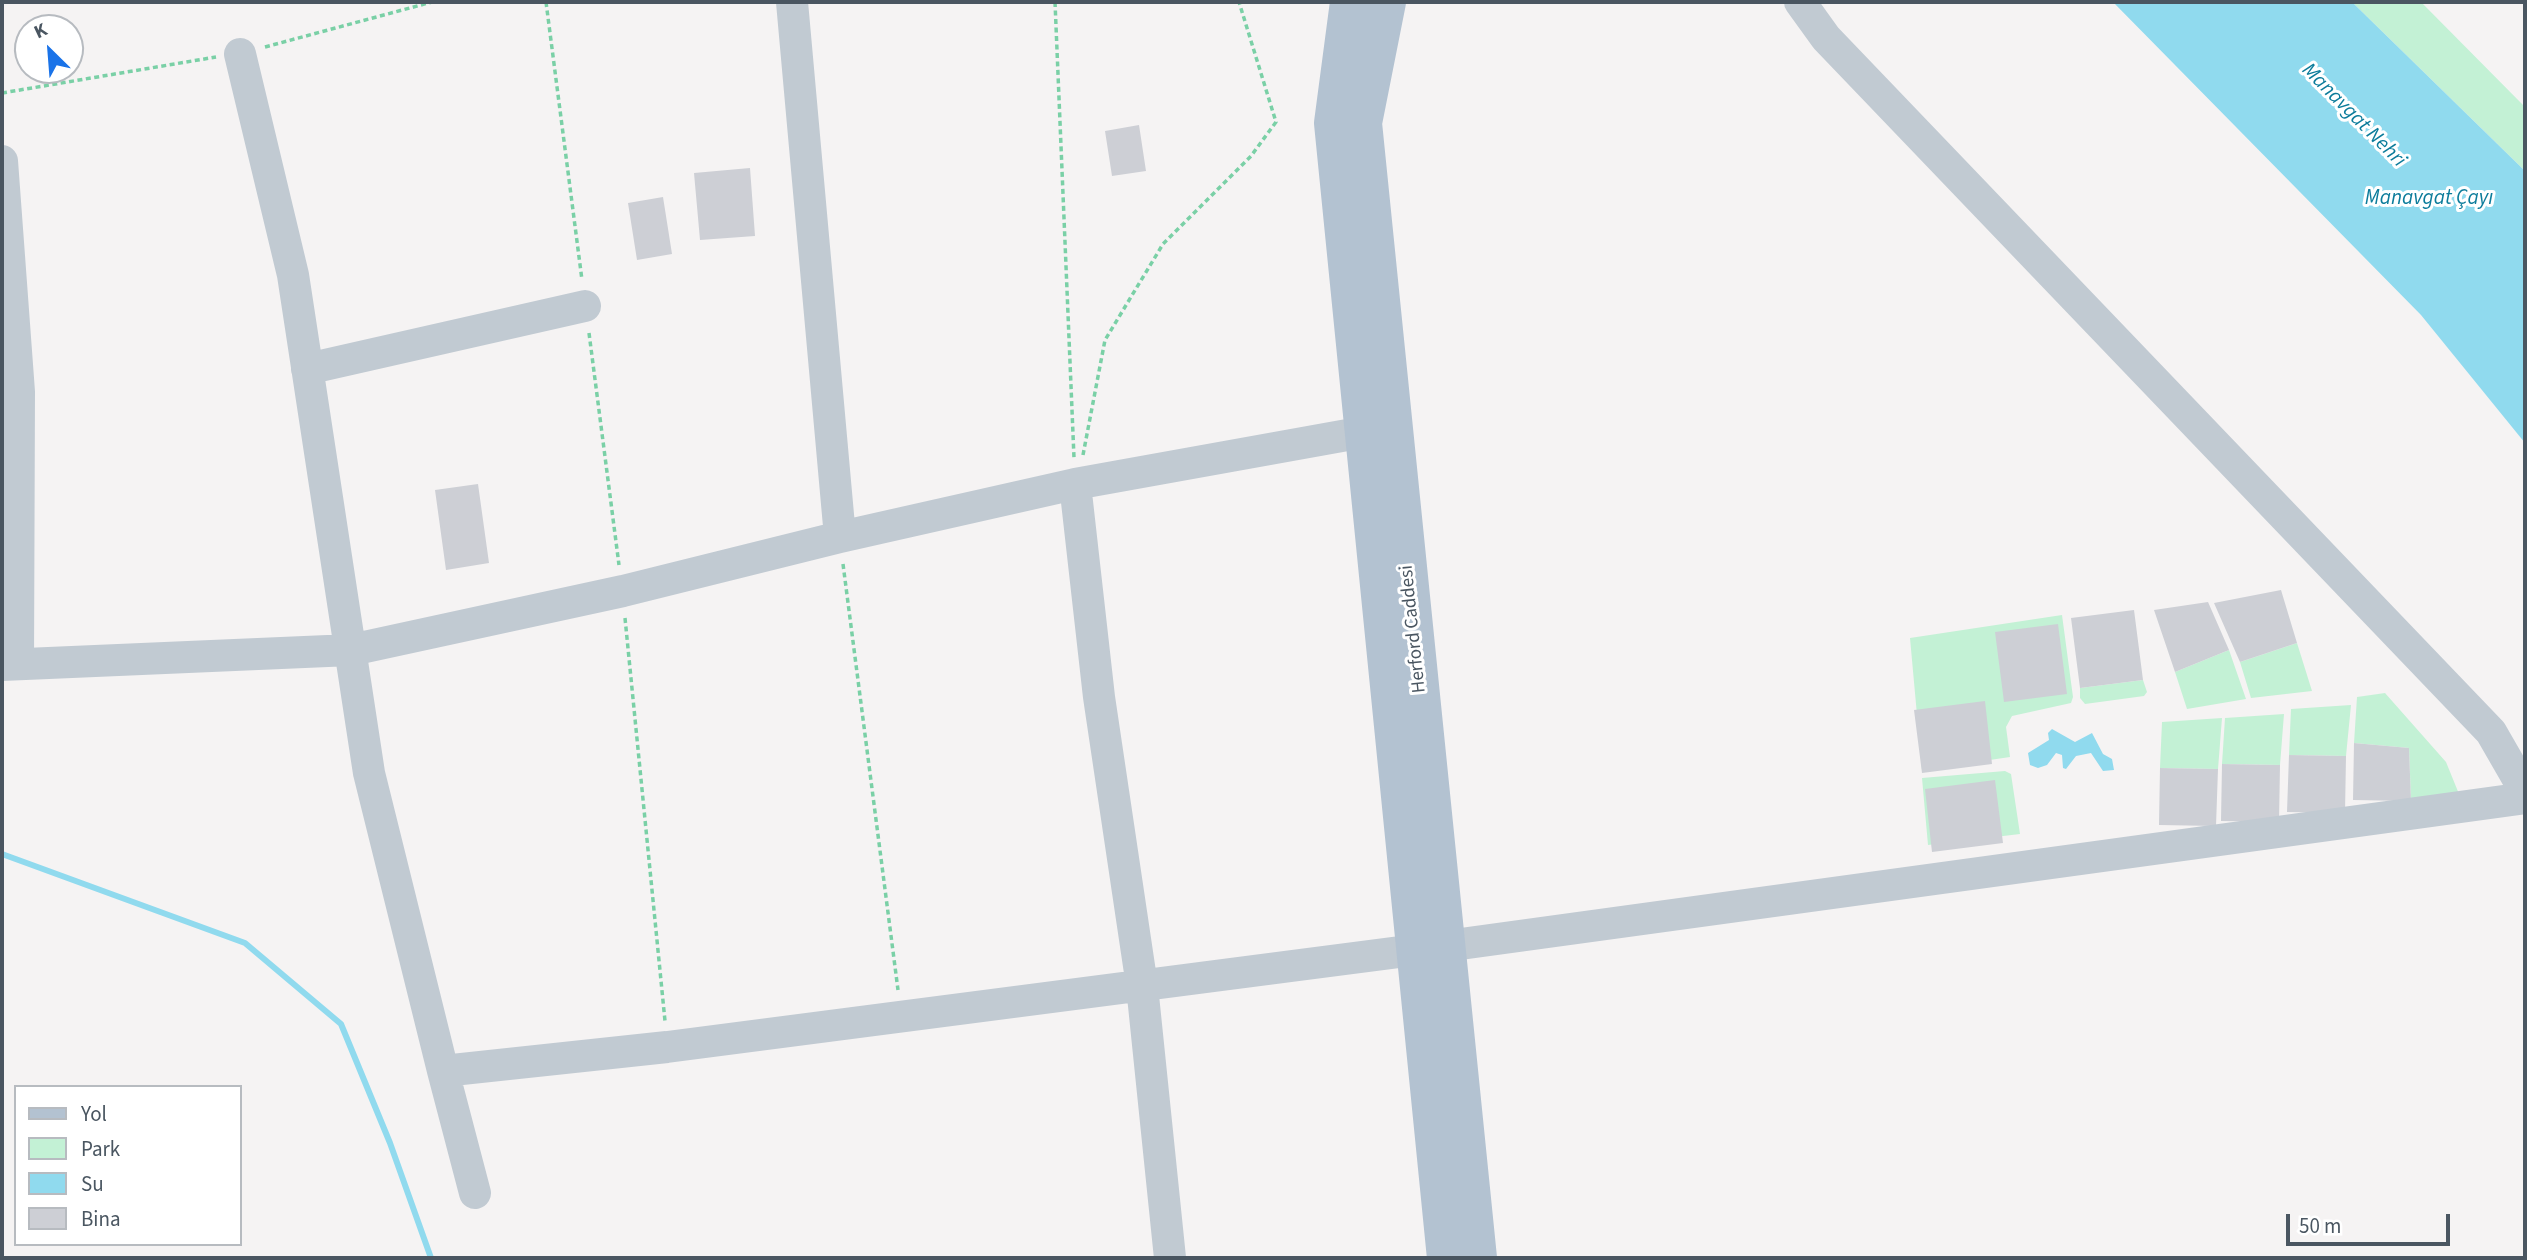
<!DOCTYPE html>
<meta charset="utf-8">
<style>
body{margin:0}
#map{position:relative;width:2527px;height:1260px;overflow:hidden;background:#f5f3f3;font-family:"Source Sans 3",sans-serif}
canvas{display:block}
.frame{position:absolute;inset:0;border:4px solid #4a5661;pointer-events:none}
.legend{position:absolute;left:14px;top:1085px;width:228px;height:161px;box-sizing:border-box;background:#fff;border:2px solid #b7bbc0;margin:0;padding:9px 12px;list-style:none;font-size:21px;color:#4a5661}
.legend li{display:flex;align-items:center;gap:14px;height:35px}
.legend b{width:35px;border:2px solid #b7bbc0}
.north{position:absolute;left:14px;top:14px;width:70px;height:70px;box-sizing:border-box;background:#fff;border:2px solid #b7bbc0;border-radius:50%;rotate:335deg;font-size:19px;font-weight:700;line-height:28px;text-align:center;color:#4a5661}
.north::after{content:'';display:block;margin:auto;width:24px;height:32px;background:#1a73e8;clip-path:polygon(50% 0,100% 100%,50% 72%,0 100%)}
.scale{position:absolute;left:2286px;top:1214px;width:164px;height:32px;box-sizing:border-box;border:4px solid #4a5661;border-top:0;padding-left:9px;font-size:21px;line-height:24px;white-space:nowrap;color:#4a5661;-webkit-text-stroke:5px #fff;paint-order:stroke}
</style>
<div id="map">
<canvas width="2527" height="1260"></canvas>
<div class="frame"></div>
<ul class="legend">
<li><b style="height:9px;background:#b3c2d1"></b>Yol</li>
<li><b style="height:19px;background:#c3f1d5"></b>Park</li>
<li><b style="height:19px;background:#90daee"></b>Su</li>
<li><b style="height:19px;background:#cdcfd5"></b>Bina</li>
</ul>
<div class="north">K</div>
<div class="scale">50 m</div>
</div>
<script>
const ctx = document.querySelector('canvas').getContext('2d');
ctx.lineJoin = 'round';
function fillPath(path, color) { ctx.fillStyle = color; ctx.fill(path, 'evenodd'); }
function trace(path, color, width, dash) { ctx.strokeStyle = color; ctx.lineWidth = width; ctx.lineCap = dash ? 'butt' : 'round'; ctx.setLineDash(dash || []); ctx.stroke(path); }
function write(font, color, halo, rows, align = 'center') {
  ctx.font = font + ' "Source Sans 3",sans-serif'; ctx.lineWidth = 6; ctx.setLineDash([]); ctx.textBaseline = 'middle'; ctx.strokeStyle = halo; ctx.fillStyle = color; for (const [text, x, y, turn = 0] of rows) {
    ctx.save(); ctx.translate(x, y); ctx.rotate((+turn || 0) * Math.PI / 180); ctx.textAlign = isNaN(turn) ? turn : align; if (halo) ctx.strokeText(text, 0, 0); ctx.fillText(text, 0, 0); ctx.restore();
  }
}
fillPath(new Path2D(`
 M2352 2H2421L2525 107V171Z
 M2062 615 2073 697 2071 703 2012 716 2006 727 2010 757 1922 770 1910 638Z
 M2297 643 2312 691 2251 698 2240 662Z
 M2229 650 2246 699 2187 709 2175 672Z
 M2143 680 2147 692 2144 696 2085 704 2080 698V688Z
 M2385 693 2446 762 2459 794 2411 801 2409 748 2354 743 2357 697Z
 M2351 705 2346 756 2289 755 2291 709Z
 M2284 714 2280 765 2222 764 2225 718Z
 M2222 718 2218 769 2160 768 2162 722Z
 M2005 771 2011 774 2020 834 1928 845 1922 778Z`), '#c3f1d5');
fillPath(new Path2D(`
 M2113 2H2352L2525 171V443L2421 315Z
 M2052 729 2075 742 2092 733 2103 754 2112 759 2114 770 2103 771 2091 753 2076 756 2066 769 2063 768 2062 755 2056 753 2047 765 2038 768 2030 765 2028 753 2049 740 2048 733Z`), '#90daee');
trace(new Path2D(`
 M2 854 245 943 341 1024 390 1143 431 1258`), '#90daee', 6);
fillPath(new Path2D(`
 M1139 125 1146 171 1112 176 1105 131Z
 M750 168 755 236 700 240 694 173Z
 M663 197 672 254 637 260 628 203Z
 M478 484 489 563 446 570 435 490Z
 M2281 590 2297 643 2240 662 2214 603Z
 M2208 602 2229 650 2175 672 2154 610Z
 M2134 610 2143 680 2080 688 2071 618Z
 M2058 624 2067 694 2004 702 1995 632Z
 M1985 701 1992 764 1922 773 1914 710Z
 M2354 743 2409 748 2411 801 2353 800Z
 M2289 755 2346 756 2345 813 2287 812Z
 M2222 764 2280 765 2279 822 2221 821Z
 M2160 768 2218 769 2216 826 2159 825Z
 M1995 780 2003 843 1932 852 1925 789Z`), '#cdcfd5');
trace(new Path2D(`
 M546 2 582 280
 M1055 2 1074 458
 M265 47 432 2
 M2 93 216 57
 M589 333 619 565
 M1083 455 1105 340 1163 244 1251 156 1276 122 1239 2
 M843 564 898 990
 M625 618 665 1021`), '#7ad0a6', 3.5, [5, 3.5]);
trace(new Path2D(`
 M792 2 840 537
 M1800 2 1826 38 2491 732 2525 791
 M240 54 293 275 369 773 443 1071 667 1047 1415 950
 M2 161 19 392 18 664
 M307 369 585 306
 M1075 484 1099 697 1142 986 1170 1258
 M2 665 351 650 623 591 840 537 1075 484 1364 432
 M1446 946 2525 798
 M443 1071 475 1193`), '#c1cad2', 32);
trace(new Path2D(`
 M1349 2 1333 123 1446 1258
 M1387 2 1363 123 1478 1258`), '#b3c2d1', 38);
write('19px', '#4a5661', '#fff', [
 ["Herford Caddesi",1414,629,-96]
]);
write('italic 21px', '#0c7c9b', '#fff', [
 ["Manavgat Nehri",2353,116,45],
 ["Manavgat Çayı",2429,199]
]);
</script>
